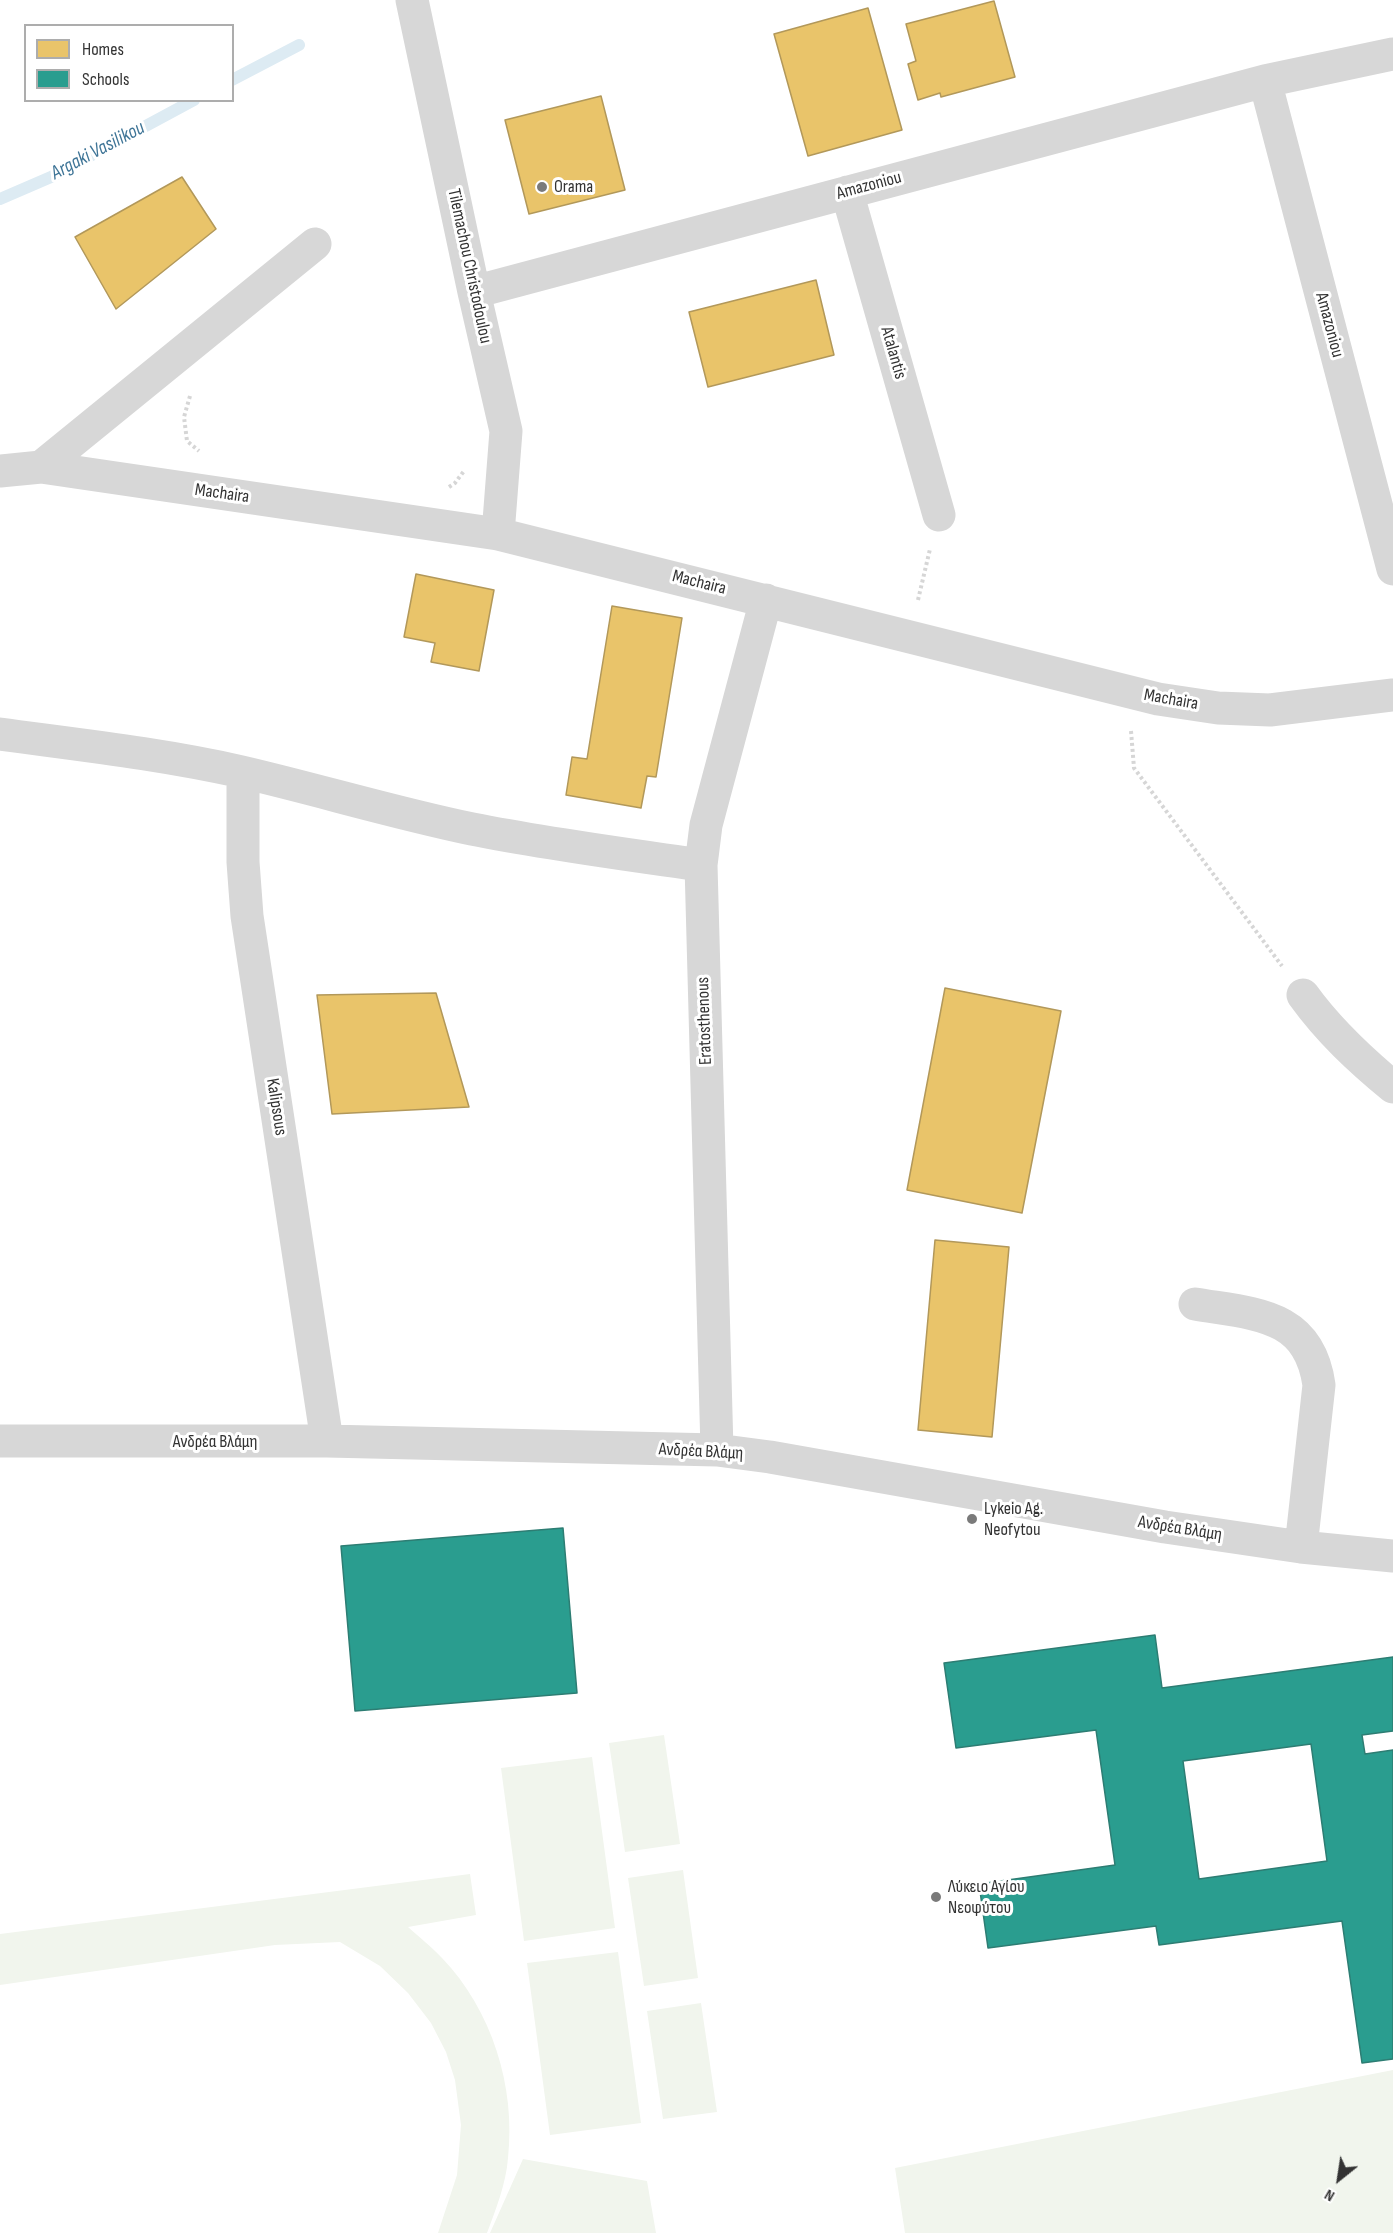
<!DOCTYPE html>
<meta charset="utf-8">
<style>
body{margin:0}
#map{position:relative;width:1393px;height:2233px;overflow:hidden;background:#fff;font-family:"Sofia Sans Condensed",sans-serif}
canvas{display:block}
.legend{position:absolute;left:24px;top:24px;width:210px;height:78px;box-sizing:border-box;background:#fff;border:2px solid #adadad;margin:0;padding:8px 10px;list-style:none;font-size:18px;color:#333}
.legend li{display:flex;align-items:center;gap:12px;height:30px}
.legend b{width:30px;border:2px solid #adadad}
.north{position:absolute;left:1309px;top:2149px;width:60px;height:60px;-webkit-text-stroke:4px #fff;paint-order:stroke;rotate:210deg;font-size:16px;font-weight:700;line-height:24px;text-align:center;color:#333}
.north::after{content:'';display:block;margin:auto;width:21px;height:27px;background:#333;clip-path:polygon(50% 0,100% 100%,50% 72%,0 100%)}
</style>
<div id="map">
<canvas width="1393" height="2233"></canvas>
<ul class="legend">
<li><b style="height:16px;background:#e9c46a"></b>Homes</li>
<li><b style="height:16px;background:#2a9d8f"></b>Schools</li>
</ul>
<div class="north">N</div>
</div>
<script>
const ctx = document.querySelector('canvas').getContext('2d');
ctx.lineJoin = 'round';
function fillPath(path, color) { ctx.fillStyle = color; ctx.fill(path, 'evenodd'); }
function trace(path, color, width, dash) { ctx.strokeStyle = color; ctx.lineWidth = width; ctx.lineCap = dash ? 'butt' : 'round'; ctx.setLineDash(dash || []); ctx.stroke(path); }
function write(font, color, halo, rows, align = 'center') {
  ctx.font = font + ' "Sofia Sans Condensed",sans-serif'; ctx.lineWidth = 6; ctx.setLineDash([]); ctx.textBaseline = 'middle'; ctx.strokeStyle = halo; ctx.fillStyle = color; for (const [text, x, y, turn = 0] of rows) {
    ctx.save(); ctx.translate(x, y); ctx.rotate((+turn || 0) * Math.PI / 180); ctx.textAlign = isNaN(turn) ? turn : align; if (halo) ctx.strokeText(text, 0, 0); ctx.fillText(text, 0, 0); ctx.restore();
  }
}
fillPath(new Path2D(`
 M664 1735 680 1844 625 1852 609 1743Z
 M592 1757 615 1928 524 1941 501 1768Z
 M683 1870 698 1978 644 1986 628 1878Z
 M470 1874 476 1915 408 1927C419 1937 432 1947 442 1958 492 2010 516 2087 508 2158 506 2184 496 2209 487 2233H438L457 2175 461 2125 455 2080 446 2052 431 2023 408 1993 380 1966 340 1942 275 1945 0 1985V1934Z
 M618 1952 641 2123 550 2135 527 1963Z
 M701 2003 717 2112 663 2119 647 2011Z
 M1393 2070V2233H905L895 2168Z
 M523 2159 647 2181 656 2233H490Z`), '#f1f5ed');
const homes = new Path2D(`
 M994 1 1015 77 941 97 940 93 918 100 908 64 916 61 906 24Z
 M868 8 902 130 808 156 774 34Z
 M601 96 625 190 529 214 505 120Z
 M182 177 216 229 116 309 75 237Z
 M816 280 834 355 708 387 689 312Z
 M416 574 494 590 479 671 431 662 435 643 404 637Z
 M612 606 682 618 656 777 647 776 641 808 566 795 572 757 587 759Z
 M945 988 1061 1011 1022 1213 907 1190Z
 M436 993 469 1107 332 1114 317 995Z
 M935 1240 1009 1247 992 1437 918 1430Z`);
fillPath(homes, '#e9c46a');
trace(homes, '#b2985a', 1.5);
const schools = new Path2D(`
 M563 1528 577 1693 355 1711 341 1546Z
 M1155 1635 1162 1688 1393 1657V1731L1362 1735 1365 1754 1393 1750V2059L1362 2063 1342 1921 1159 1945 1156 1926 988 1948 979 1884 1115 1865 1096 1730 956 1748 944 1663ZM1311 1744 1327 1861 1199 1879 1183 1761Z`);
fillPath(schools, '#2a9d8f');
trace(schools, '#2d7d73', 1.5);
trace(new Path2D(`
 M232 80 299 45
 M0 199 51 177 194 100`), '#ddebf3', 12);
trace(new Path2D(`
 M190 396 184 417 187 441 199 451
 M449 487 455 483 464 471
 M918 600 930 549
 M1131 731 1134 768 1282 966`), '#d6d6d6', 4, [3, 3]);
trace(new Path2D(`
 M412 0 474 292 506 431 498 534
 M1265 81 1393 569
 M847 192 939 515
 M474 292 1265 81 1393 54
 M41 467 315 244
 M0 471 41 467 498 534 1158 699 1218 708 1270 710 1393 695
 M0 734C81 745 162 754 242 772 319 790 395 813 472 829 547 844 624 854 701 865
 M243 773V862L247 916 327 1441
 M1303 995C1329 1031 1359 1059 1393 1087
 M1195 1304C1254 1314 1309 1313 1319 1385L1301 1547
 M0 1441H327L717 1450 770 1457 1165 1527 1301 1547 1393 1556
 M717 1450 701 865 706 825 766 600`), '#d7d7d7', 33);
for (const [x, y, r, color] of [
 [542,187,6,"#7a7a7a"],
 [972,1519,6,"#7a7a7a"],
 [936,1897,6,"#7a7a7a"]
]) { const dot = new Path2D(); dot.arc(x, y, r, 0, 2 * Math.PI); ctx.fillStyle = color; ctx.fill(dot); trace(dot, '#fff', 2); }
write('18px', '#333', '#fff', [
 ["Amazoniou",869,186,-15],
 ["Tilemachou Christodoulou",469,266,78],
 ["Amazoniou",1329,325,75],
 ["Atalantis",893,353,74],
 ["Machaira",222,494,8],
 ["Machaira",699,583,14],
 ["Machaira",1171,700,10],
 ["Eratosthenous",705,1021,-92],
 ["Kalipsous",276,1107,81],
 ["Ανδρέα Βλάμη",215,1442],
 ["Ανδρέα Βλάμη",701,1452,3],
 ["Ανδρέα Βλάμη",1180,1529,9]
]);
write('18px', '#333', '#fff', [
 ["Orama",554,187],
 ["Lykeio Ag.",984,1509],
 ["Neofytou",984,1530],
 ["Λύκειο Αγίου",948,1887],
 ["Νεοφύτου",948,1908]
], 'left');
write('italic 20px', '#3f7597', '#fff', [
 ["Argaki Vasilikou",98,151,-28]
]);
</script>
